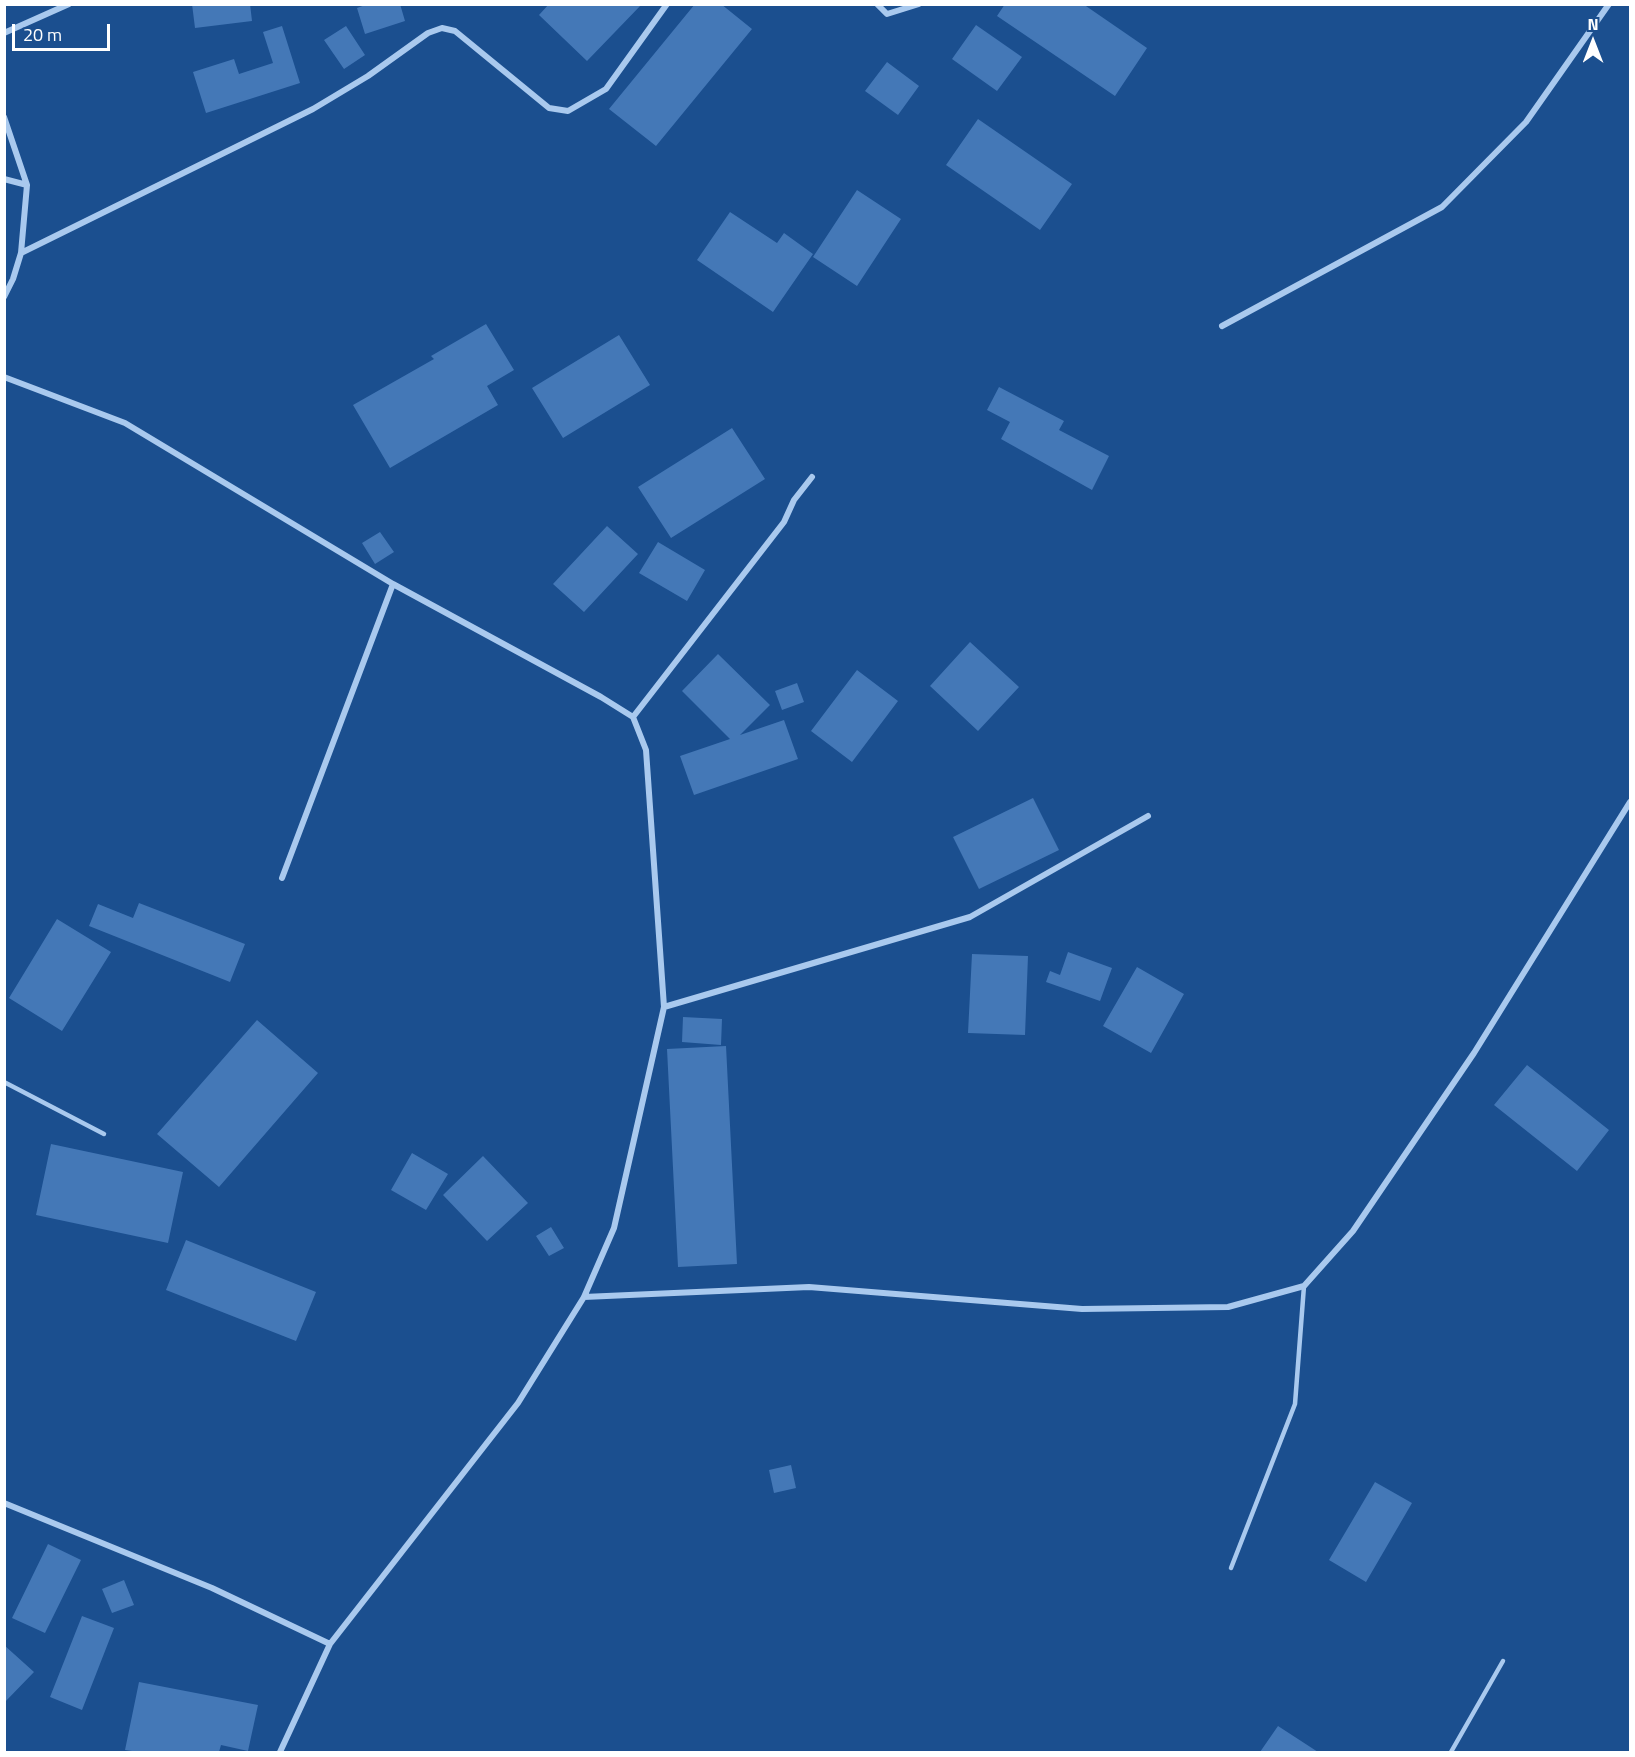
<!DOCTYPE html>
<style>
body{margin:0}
#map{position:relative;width:1635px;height:1757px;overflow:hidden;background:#1b4f8f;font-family:"Titillium Web",sans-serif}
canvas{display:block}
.frame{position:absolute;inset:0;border:6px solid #fff;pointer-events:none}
.north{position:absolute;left:1563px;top:12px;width:60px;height:60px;-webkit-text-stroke:4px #1b4f8f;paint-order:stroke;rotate:0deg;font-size:16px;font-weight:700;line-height:24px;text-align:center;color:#fff}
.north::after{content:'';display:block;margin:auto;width:21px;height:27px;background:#fff;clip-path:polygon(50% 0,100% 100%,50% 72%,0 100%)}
.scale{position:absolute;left:12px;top:24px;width:98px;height:27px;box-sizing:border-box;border:3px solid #fff;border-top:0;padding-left:8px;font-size:18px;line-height:21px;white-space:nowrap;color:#fff;-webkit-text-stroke:4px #1b4f8f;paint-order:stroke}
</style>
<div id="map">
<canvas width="1635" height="1757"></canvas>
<div class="frame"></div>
<div class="north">N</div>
<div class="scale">20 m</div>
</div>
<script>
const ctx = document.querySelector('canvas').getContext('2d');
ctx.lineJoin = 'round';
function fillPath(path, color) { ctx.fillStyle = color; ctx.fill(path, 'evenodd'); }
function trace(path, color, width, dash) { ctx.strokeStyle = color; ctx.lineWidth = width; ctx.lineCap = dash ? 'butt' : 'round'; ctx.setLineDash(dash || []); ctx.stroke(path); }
fillPath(new Path2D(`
 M192 4H250L252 21 195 28Z
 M368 4H400L405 21 365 34 357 8Z
 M549 4H642L587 61 539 15Z
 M695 4H721L752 29 656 146 609 109Z
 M1005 4H1083L1147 48 1115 96 997 16Z
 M976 25 1022 57 997 91 952 59Z
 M282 26 300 83 206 113 193 72 234 59 239 74 273 63 263 32Z
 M346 26 365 55 344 69 324 40Z
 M887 62 919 86 898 115 865 91Z
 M978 119 1072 184 1040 230 946 165Z
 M857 190 901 219 857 286 813 257Z
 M730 212 777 243 784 233 813 254 773 312 697 260Z
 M486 324 514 370 487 386 498 405 390 468 353 405 434 359 431 356Z
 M619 335 650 385 563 438 532 388Z
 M999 387 1064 421 1059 430 1109 456 1092 490 1001 439 1010 422 987 410Z
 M732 428 765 479 671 538 638 487Z
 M607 526 638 554 584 612 553 584Z
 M380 532 394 552 375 564 362 543Z
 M658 542 705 570 687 601 639 573Z
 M970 642 1019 687 978 731 930 686Z
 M718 654 770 705 740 735 784 720 798 759 694 795 680 756 730 739 682 691Z
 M857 670 898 701 852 762 811 731Z
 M797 683 804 702 782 710 775 691Z
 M1033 798 1059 850 979 889 953 837Z
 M139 903 245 944 230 982 89 926 98 904 133 918Z
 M57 919 111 952 62 1031 9 998Z
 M1068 952 1112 968 1100 1001 1046 982 1050 971 1060 975Z
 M972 954 1028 956 1025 1035 968 1033Z
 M1137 967 1184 994 1151 1053 1103 1026Z
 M683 1017 722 1019 721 1045 682 1042Z
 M257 1020 318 1073 219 1187 157 1134Z
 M726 1046 737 1264 678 1267 667 1049Z
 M1527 1065 1609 1130 1577 1171 1494 1105Z
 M51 1144 183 1172 168 1243 36 1215Z
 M412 1153 448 1174 426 1210 391 1190Z
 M483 1156 528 1203 487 1241 443 1195Z
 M551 1227 564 1248 549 1256 536 1236Z
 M186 1240 316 1292 296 1341 166 1290Z
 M791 1465 796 1488 774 1493 769 1470Z
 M1375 1482 1412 1503 1366 1582 1329 1560Z
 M48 1544 81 1560 45 1633 12 1618Z
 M124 1580 134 1605 112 1613 102 1589Z
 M82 1616 114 1628 82 1710 50 1697Z
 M4 1645 34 1672 4 1703Z
 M139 1682 258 1705 248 1751 221 1745 219 1752H139L125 1750Z
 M1278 1726 1318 1752H1260Z`), '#4478b7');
trace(new Path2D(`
 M4 1082 104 1134
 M1231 1568 1295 1404 1304 1286
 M1451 1752 1503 1661`), '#a9c9ee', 4.5);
trace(new Path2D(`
 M877 4 887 14 919 4
 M4 33 69 4
 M4 117 27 185 21 253 13 279 4 297
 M4 179 27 185
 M21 253 313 109 368 76 428 33 442 28 455 31 549 108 568 111 606 89 667 4
 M1222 326 1442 207 1526 122 1609 4
 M4 377 125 423 393 584 601 697 633 717 646 750 664 1007 614 1228 584 1297 518 1403 330 1644 280 1752
 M633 717 784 522 794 500 812 477
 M282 878 393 584
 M664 1007 970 917 1148 816
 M584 1297 809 1287 1082 1309 1228 1307 1304 1286 1353 1231 1474 1053 1630 802
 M4 1503 212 1588 330 1644`), '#a9c9ee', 6);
</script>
